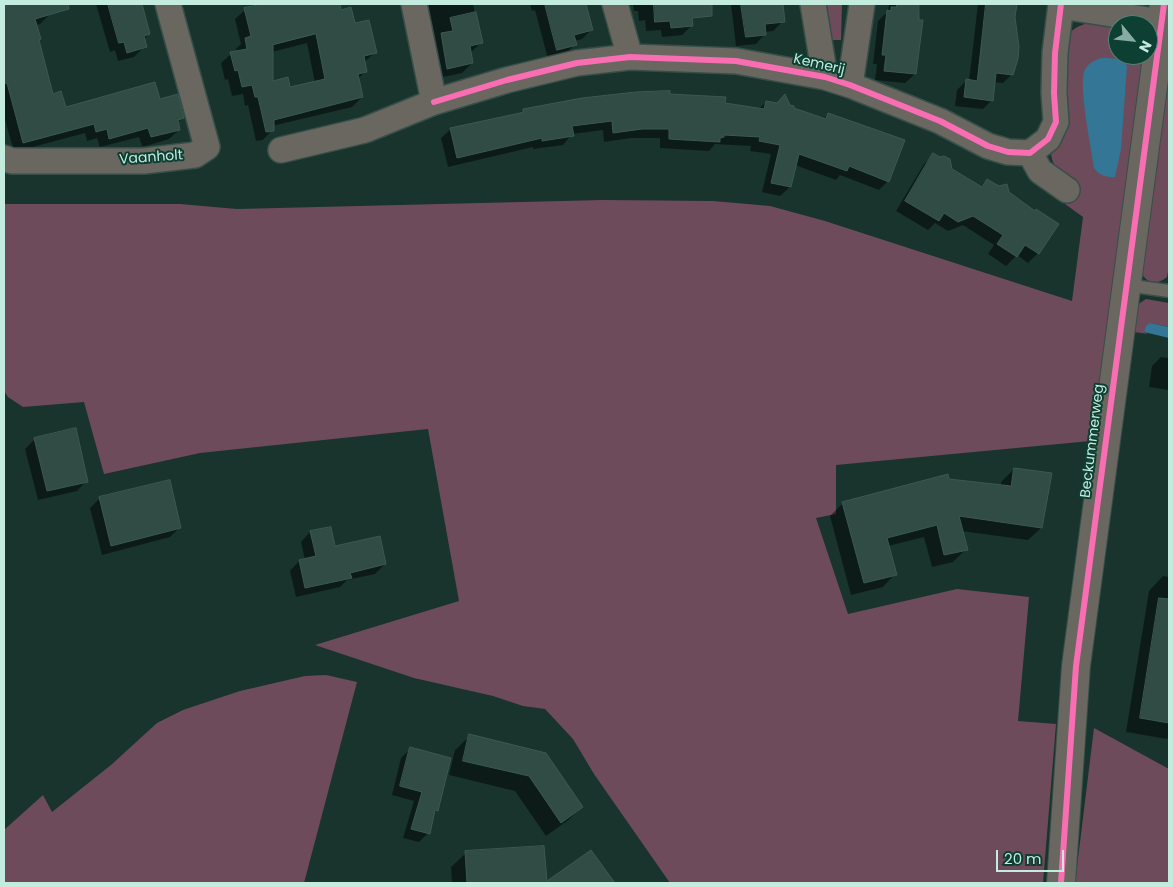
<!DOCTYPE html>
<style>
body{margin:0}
#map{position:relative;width:1173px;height:887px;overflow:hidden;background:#18342d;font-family:Poppins,sans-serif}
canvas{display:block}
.frame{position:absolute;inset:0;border:5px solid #c3ecdf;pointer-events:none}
.north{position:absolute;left:1108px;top:15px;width:50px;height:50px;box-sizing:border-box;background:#0d3f33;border:1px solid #568478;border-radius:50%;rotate:118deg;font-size:14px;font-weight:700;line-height:20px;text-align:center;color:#c3ecdf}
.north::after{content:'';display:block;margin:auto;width:18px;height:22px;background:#87aca1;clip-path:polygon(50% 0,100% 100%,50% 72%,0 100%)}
.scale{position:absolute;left:996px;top:850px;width:68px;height:22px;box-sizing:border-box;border:2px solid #c3ecdf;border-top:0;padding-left:6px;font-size:15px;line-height:18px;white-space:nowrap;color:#c3ecdf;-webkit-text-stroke:4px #0d3f33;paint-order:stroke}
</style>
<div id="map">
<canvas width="1173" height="887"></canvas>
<div class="frame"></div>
<div class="north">N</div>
<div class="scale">20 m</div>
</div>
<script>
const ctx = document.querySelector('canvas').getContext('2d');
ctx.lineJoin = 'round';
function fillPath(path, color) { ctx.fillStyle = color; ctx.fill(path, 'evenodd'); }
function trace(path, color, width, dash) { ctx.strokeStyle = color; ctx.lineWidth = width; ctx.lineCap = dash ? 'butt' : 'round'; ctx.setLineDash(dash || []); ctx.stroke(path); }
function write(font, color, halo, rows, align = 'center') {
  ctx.font = font + ' Poppins,sans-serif'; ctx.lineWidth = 4; ctx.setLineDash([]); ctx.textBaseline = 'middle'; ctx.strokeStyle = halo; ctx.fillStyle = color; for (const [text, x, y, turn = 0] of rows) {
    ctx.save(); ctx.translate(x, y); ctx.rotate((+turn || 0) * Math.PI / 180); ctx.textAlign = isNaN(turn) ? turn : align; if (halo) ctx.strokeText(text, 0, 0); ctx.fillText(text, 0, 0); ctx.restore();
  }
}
fillPath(new Path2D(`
 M827 4H842L841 40H827Z
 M1092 22 1118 25V55H1147L1101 440 836 465V514L816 518 848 614 957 589 1029 597 1018 721 1056 724 1043 883H670L594 774 573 739 545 709 523 706 493 696 414 678 315 645 459 601 428 429 200 453 104 474 84 402 23 407 8 397 4 391V204H180L237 209 603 200 713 201 770 206 825 221 1072 301 1083 217 1065 204 1079 186C1067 178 1053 171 1051 154L1063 45C1071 29 1074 27 1092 22Z
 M1169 61V265L1167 277C1157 285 1148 284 1141 273Z
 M1146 299 1169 303V327L1150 323 1144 332 1148 334 1134 332 1137 305Z
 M326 675 357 682 304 883H4V830L43 795 52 812 111 765 157 723 183 710 240 691 305 676Z
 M1094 728 1169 769V883H1075Z`), '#6e4b5a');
fillPath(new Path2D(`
 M1102 58C1112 58 1121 58 1127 66L1121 149 1115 177C1105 177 1100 176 1094 168 1091 147 1079 89 1084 72 1087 64 1094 60 1102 58Z
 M1150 323 1169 327V338L1144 332 1146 326Z`), '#337696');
fillPath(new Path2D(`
 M4 4H47L50 14 40 24 36 25 38 41 52 95 65 109 160 100 183 118 177 123 179 130 169 139 146 146H142L139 137 100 147 97 138 87 141 85 133 14 152 4 116Z
 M96 4H140L149 34 143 40 144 47 134 57 118 61 115 50 110 52Z
 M255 4H339L340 11 354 24 376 52 364 62 366 71 358 79 362 97 352 107 272 126V130L263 140 256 141 248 105 245 106 243 94 232 96 228 79 225 80 221 63 231 54 237 52 236 49 241 44 235 19 245 10 251 8ZM307 43 315 83 289 89 272 82V52Z
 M423 4H473L481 43 470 53 472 63 462 73 438 78Z
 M530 4H585L592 29 582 39 574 41 575 44 566 54 548 59 535 10 532 11Z
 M633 4H689L692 25 682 35 662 37 661 30 646 31 645 20 639 21 638 11H634Z
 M731 4H781L783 21 773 31 765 32V34L756 44 736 46Z
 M889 4H920L915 74 905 83 875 80 877 64H873L878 21 888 11Z
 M978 4H1015L1012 74 1003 83 994 82 992 100 983 109 955 106 957 90 966 81H969Z
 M669 95 759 109 766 102 824 119 829 114 888 181 879 190 840 175 836 180 795 165 790 187 780 196 762 192 771 154 750 151 751 146 715 144 709 151 660 148V138H631L604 142 603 130 572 134 563 145 533 149V147L448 167 441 138 451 129 519 114 523 110Z
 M934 154 951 169 980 188 987 180 1038 253 1028 263 1017 255 1006 266 988 254 994 245 963 225 948 231 935 223 928 230 896 211 924 164Z
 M1161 357 1169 358V390L1149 387 1152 366Z
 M35 439 86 481 77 491 38 500 25 449Z
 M1014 469 1041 528 1028 540 961 531 966 549 953 562 932 567 924 537 888 546 895 574 883 587 851 595 830 516 843 503 948 480 1001 486V482Z
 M100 498 180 527 170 537 102 555 90 508Z
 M310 532 334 547 385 564 375 574 347 580 340 587 296 597 290 571 299 561 305 560 301 542Z
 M1163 576 1169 577V736L1167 739 1126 732 1149 591Z
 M470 736 582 807 567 821 546 836 515 791 449 775 455 750Z
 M410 749 437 810 433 814 428 833 419 842 403 838 414 801 392 795 401 758Z
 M543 848 545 883H452L451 867 466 853Z
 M591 852 613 883H546Z`), '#0007');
const building = new Path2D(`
 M4 4H68L69 9 35 19 41 39 39 40 53 94 61 91 66 107 155 82 160 99 178 94 184 118 178 120 180 130 151 137 148 128 109 139 107 129 96 132 94 124 23 143 7 83 4 84Z
 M108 4H142L150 34 144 36 147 47 127 53 124 42 119 43Z
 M264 4H340L341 10 351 7 355 23 369 20 377 53 364 56 367 72 358 74 363 97 274 120V131L266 132 258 97H255L252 85 242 87 238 70 235 71 230 52 247 49 245 38 251 36 244 8ZM316 34 325 79 290 87 288 77 273 81V45Z
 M545 4H586L593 30 574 35 577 45 557 50Z
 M654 4H712V16L692 18 693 26 671 28 670 21 655 22Z
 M741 4H783L785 22 765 24 766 35 746 37Z
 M897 4H919V20H923L916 74 884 71 886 55H882L887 10 891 11V7H896Z
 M986 4H1017L1015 17 1019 47 1018 59 1013 75 996 73 993 101 964 97 966 79 977 81Z
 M476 12 483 43 470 46 473 63 447 69 441 33 453 31 450 18Z
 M670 91V94L726 97 725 103 764 109 766 101 777 103 785 94 790 105 794 106V108L826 119 828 113 905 140 889 182 849 166 847 171 799 154 791 187 771 183 780 145 759 141 760 137 724 135V137L720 138V142L669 139V129H642L613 133 612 121 572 126 574 136 542 141V138L457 158 450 128 520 113 523 112V109L582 98 636 92Z
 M933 153 940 157 944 156 950 159 952 169 982 187 987 179 999 186 1007 184 1009 192 1035 211 1036 209 1059 224 1039 254 1025 245 1017 257 997 244 1003 235 973 216 958 222 944 213 939 221 905 201Z
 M76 428 88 482 47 491 34 438Z
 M1014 468 1052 473 1042 528 959 516 968 550 944 555 937 525 887 538 897 575 864 583 842 502 948 474 949 479 1011 486Z
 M170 480 181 528 111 546 99 497Z
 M331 527 335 546 380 536 386 564 350 573 352 578 305 588 299 560 316 556 310 531Z
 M1159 598 1169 599V723L1140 718Z
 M469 734 546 753 583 807 561 823 529 776 463 761Z
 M410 747 451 758 438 811 435 810 430 834 411 829 422 792 400 786Z
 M544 846 547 881 591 850 615 883H467L465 851Z`);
fillPath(building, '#314b45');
trace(building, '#3a5a51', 1);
const service = new Path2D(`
 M1126 285 1169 291`);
const minor = new Path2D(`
 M615 4 630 57
 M813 4 825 77
 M1061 6 1161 22
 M850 85 862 4
 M434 102 507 80 577 63 630 57 736 61 825 77 850 85 940 121 988 146 1008 152 1030 153 1048 139 1056 122 1054 93 1055 53 1061 4
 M281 150 365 130 434 102 414 4
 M1030 153 1040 171 1067 190
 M4 158 12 161H144L195 155 207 147 168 4`);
const tertiary = new Path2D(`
 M1061 883 1076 666 1164 4`);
trace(service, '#364f49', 15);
trace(minor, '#364f49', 28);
trace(tertiary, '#364f49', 30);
trace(service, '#6a6660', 12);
trace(minor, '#6a6660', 25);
trace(tertiary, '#6a6660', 28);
trace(new Path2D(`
 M434 102 507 80 577 63 630 57 736 61 825 77 850 85 940 121 988 146 1008 152 1030 153 1048 139 1056 122 1054 93 1055 53 1061 4
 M1061 883 1076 666 1164 4`), '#f96db3', 6);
write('14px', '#c3ecdf', '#0d3f33', [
 ["Kemerij",819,65,13],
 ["Vaanholt",151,158,-4],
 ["Beckummerweg",1093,441,-83]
]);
</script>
